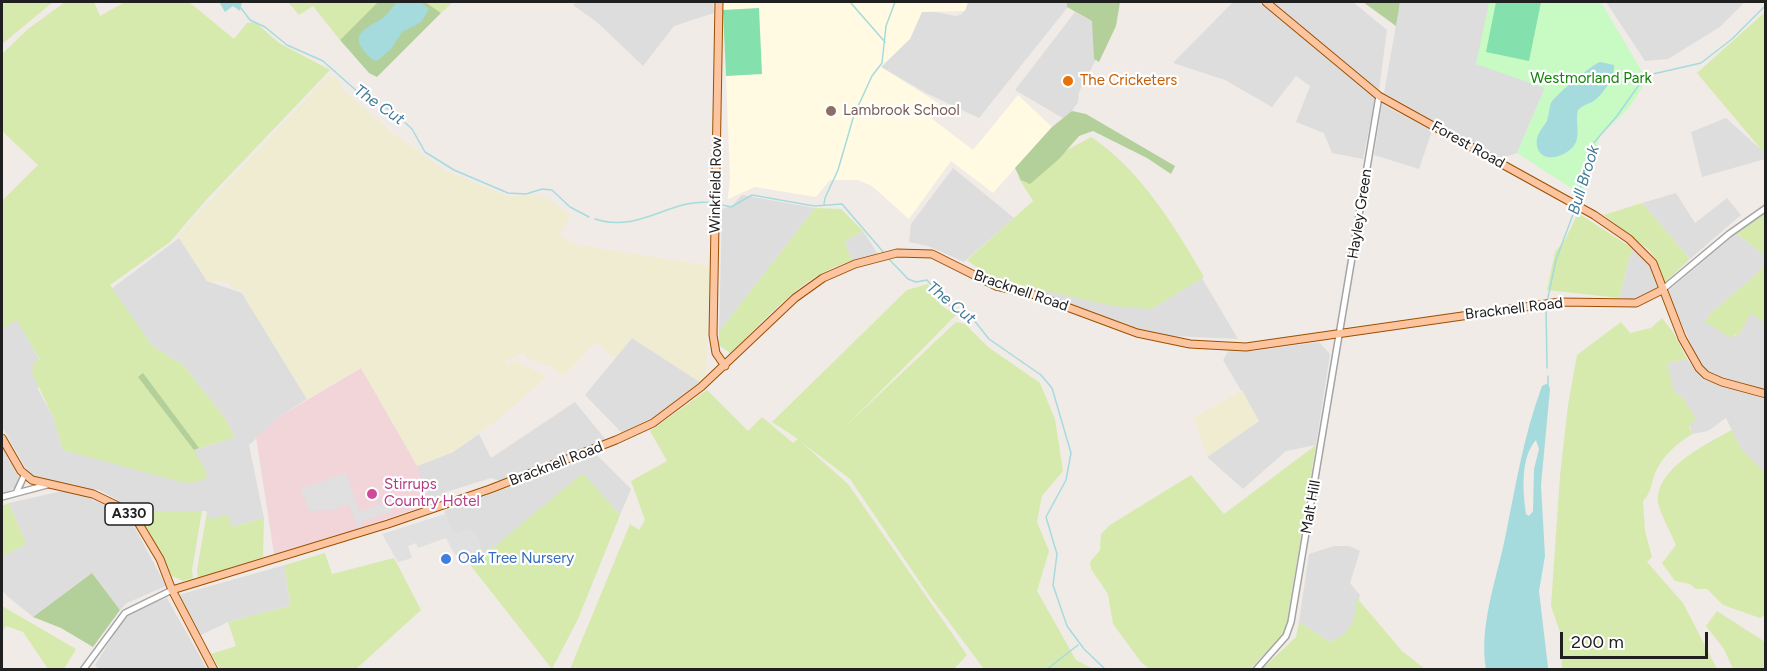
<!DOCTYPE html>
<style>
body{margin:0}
#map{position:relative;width:1767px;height:671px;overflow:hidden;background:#f0ebe6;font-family:Figtree,sans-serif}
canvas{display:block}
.frame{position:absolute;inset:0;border:3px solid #202020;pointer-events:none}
.scale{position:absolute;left:1560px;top:632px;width:148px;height:27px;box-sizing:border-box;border:3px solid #202020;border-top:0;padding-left:8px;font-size:18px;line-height:21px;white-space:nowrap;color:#202020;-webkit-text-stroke:4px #fff;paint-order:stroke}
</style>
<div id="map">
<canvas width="1767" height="671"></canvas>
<div class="frame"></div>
<div class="scale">200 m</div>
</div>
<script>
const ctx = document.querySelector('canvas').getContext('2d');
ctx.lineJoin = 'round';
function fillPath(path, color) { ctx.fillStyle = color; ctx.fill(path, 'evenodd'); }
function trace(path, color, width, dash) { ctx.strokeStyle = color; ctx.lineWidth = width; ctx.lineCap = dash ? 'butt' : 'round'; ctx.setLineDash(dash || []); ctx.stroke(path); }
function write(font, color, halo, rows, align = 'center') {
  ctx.font = font + ' Figtree,sans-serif'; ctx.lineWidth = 4.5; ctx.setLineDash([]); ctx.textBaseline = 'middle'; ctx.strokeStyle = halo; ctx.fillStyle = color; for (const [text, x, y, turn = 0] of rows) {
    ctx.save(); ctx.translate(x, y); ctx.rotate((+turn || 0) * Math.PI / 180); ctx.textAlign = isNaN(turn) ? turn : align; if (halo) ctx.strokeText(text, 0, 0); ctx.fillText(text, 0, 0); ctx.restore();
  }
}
fillPath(new Path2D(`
 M576 2H713L714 13 674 26 643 66 598 23 573 5Z
 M968 2H1072L979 118 926 93 881 67 920 9 956 16 962 14Z
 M1233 2H1259L1375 98 1363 159 1332 153 1324 133 1296 122 1310 86 1296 76 1272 107 1225 80 1173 63Z
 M1272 2H1353L1387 30 1379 90Z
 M1400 2 1490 3 1545 88 1517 153 1501 158 1384 93Z
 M1606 2H1745L1720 27 1668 59 1645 61Z
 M1075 12 1111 31 1079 92 1078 102 1066 120 1015 90Z
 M1382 104 1432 131 1419 169 1374 155Z
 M1726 118 1765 153V159L1702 177 1691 132Z
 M953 168 1014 218 964 262 928 246 909 242 911 224Z
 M1676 193 1695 223 1727 198 1741 215 1690 259 1642 203Z
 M742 195 815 208 719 332 722 209 733 205Z
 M863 231 878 254 852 261 845 241Z
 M1736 233 1765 256V262L1758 273 1710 314 1705 322 1738 337 1751 312 1765 323V392L1727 381 1702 368 1667 292Z
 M179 238 207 281 242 293 307 399 282 415 249 445 264 518 232 527 210 520 206 511H153L140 520 121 502 99 490 31 477 2 427V329L17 319 40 361 38 389 53 417 63 450 100 459 194 450 235 437 224 417 183 365 152 346 111 289Z
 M1632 248 1642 255 1650 266 1658 289 1634 300 1619 298Z
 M1202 278 1238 339 1171 336 1141 330 1040 294V289L1151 309Z
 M632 338 700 382 652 418 622 433 585 395Z
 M1319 342 1330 354 1316 445 1286 451 1243 489 1207 457 1259 421 1223 360 1229 350 1254 351Z
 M1687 359 1702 379 1765 399V473L1741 449 1726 418 1708 431 1692 434 1683 398 1674 392 1670 384 1667 363Z
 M575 402 606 440 500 481 491 478 446 492 434 504H430L417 466 453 452 479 434 491 458Z
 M2 446 19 477 17 486 2 495Z
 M597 455 631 489 620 515 583 474 483 556 476 533 453 535 444 511Z
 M62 491 77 493 110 507 125 517 133 524 166 586 127 603 120 610 92 573 33 617 7 596 2 590V557L26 544 9 503Z
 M1334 546H1349L1360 551 1350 583 1360 595 1355 617 1347 634 1330 642 1299 622 1309 554Z
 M285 565 290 606 228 622 199 636 178 595Z
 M167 598 207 669 100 670 95 665 123 620 138 608Z`), '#dedddd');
fillPath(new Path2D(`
 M361 368 415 457 430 504 358 529 274 554 256 437 282 415Z`), '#f1d5d9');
fillPath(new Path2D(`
 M723 2H968L965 11 922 12 910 39 881 67 940 104 931 118 973 150 1018 95 1052 127 993 193 951 161 909 219 872 186 858 180H830L816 197 755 187 728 199 730 177Z`), '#fffae1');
fillPath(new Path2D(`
 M328 76 335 77 340 81 342 89 395 135 444 170 509 197 534 194 550 200 570 215 560 235 573 244 710 266 706 377 700 382 632 338 615 358 595 342 564 376 551 367 526 358 524 352 504 362 509 366 514 360 545 376 540 383 497 420 453 452 417 466 361 368 307 399 245 298V293L224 281H207L178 235Z
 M1242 390 1259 421 1207 457 1194 418Z`), '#efecd2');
fillPath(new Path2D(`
 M2 2H53L2 44Z
 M65 2H94L100 16 125 2H189L234 39 247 23 255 22 279 43 330 70 206 200 170 242 110 285 152 346 183 365 224 417 235 437 194 450 208 476 198 482 185 483 63 450 53 417 32 373 34 361 40 360 17 320 2 329V201L38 165 2 131V54L28 29Z
 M288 2H378L340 40 313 6 299 15Z
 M425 2H453L441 13Z
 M1765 12V154L1697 73Z
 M1091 137C1139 168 1176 228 1204 277L1151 309 1113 306 990 278 967 260 1033 201 1018 177Z
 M1642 203 1690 259 1664 283 1657 260 1649 250 1604 215Z
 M815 208 841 209 863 231 845 241 852 261C802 274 767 319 730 353L719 345V332Z
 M1578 213 1632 248 1619 298 1547 290 1555 252 1566 238Z
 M1765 213V256L1736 233Z
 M1765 262V323L1751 313 1738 337 1734 334 1731 338 1705 322 1710 314 1758 273Z
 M928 284C932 298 943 310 957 314L845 427 956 322 965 324 988 347 1040 383 1055 419 1063 471 1042 496 1037 522 1049 551 1037 591 1076 660 1093 669H984L928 594 850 479 800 441 848 484 967 655 954 669H570L630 524 639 530 645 520 631 481 667 461 650 431 707 390 748 431 762 417 793 443 798 439 772 422 907 290Z
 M1662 318 1673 332 1687 359 1667 363 1674 392 1683 398 1696 419 1689 426 1692 434C1677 444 1664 454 1656 471 1651 481 1652 492 1643 501L1645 531 1652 557 1647 562 1683 603 1717 669H1562L1560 632 1551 606 1560 476 1568 405 1577 355 1621 322 1630 333 1651 328Z
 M1732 430 1741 449 1765 473 1766 615 1760 618 1723 605 1707 589H1696L1690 584 1675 581 1662 563 1676 545C1671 533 1663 519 1659 506 1650 471 1708 443 1732 430Z
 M1316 445 1285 633 1250 669H1150L1141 662 1113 624 1108 594 1091 569 1090 562 1100 550 1101 534 1110 525 1191 475 1224 514Z
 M583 473 620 515 578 619 552 669 471 566Z
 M9 503 26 544 2 557V506Z
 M153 511H202L192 570 193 578 183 581 172 576 142 524 146 516Z
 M207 512 210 520 227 514 232 527 264 518 263 557 198 578 197 570Z
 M325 553 332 574 394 558 421 610 356 669H220L211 654 236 646 228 622 290 606 285 565Z
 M1357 598 1402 651 1425 669H1262L1296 637 1299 622 1330 642C1353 632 1354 622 1357 598Z
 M2 606 76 649 64 669H48L23 632 6 626 2 632Z
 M1717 611 1765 642V669H1733L1724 649 1706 626Z`), '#d5eaac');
fillPath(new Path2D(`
 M378 2H425L441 13 377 77 369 73 340 40Z
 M1067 2H1120L1116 26 1099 62 1094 59 1092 21 1067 7Z
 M1363 2H1400L1396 26Z
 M1072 111 1086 114 1175 166 1171 174 1147 158 1093 131 1079 136 1059 159 1030 184 1021 180 1015 168 1052 127Z
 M143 373 199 448 194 450 138 377Z
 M92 573 120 610 93 647 61 628 33 617Z`), '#b3d09b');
fillPath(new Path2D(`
 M1482 2H1601L1647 80 1628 109 1600 136 1582 195 1517 153 1545 88 1476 64 1489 3Z`), '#c8fac4');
fillPath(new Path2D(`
 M1496 2H1541L1529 61 1486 52Z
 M759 8 762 74 726 76 723 10Z`), '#84e0ad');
fillPath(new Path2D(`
 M345 473 360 512 388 501 391 512 361 521 363 528 358 529 349 504 333 510 309 511 301 489Z
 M445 514 453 534 468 529 476 533 483 556 474 564 469 551 455 555 446 538 418 548 416 543 408 546 412 558 398 562 382 534Z`), '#e0e0e0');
fillPath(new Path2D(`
 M219 2H242L240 11 233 6 225 12Z
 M397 2H421L429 9 421 22 402 32 391 49 377 61C370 59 366 54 362 48 350 32 374 25 384 17 389 13 393 6 397 2Z
 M1600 62 1614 65C1615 76 1604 93 1595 100 1590 104 1584 104 1578 110 1575 121 1580 131 1576 142 1570 156 1541 166 1537 146 1535 135 1542 129 1547 121 1549 115 1549 108 1551 103 1555 95 1593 64 1600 62Z
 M1548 383 1550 389 1541 485 1545 556 1539 591 1548 667 1547 670 1486 669C1479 628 1495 583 1504 543 1515 490 1523 437 1542 386ZM1536 440 1539 449 1534 469 1533 511 1529 516 1526 514C1523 491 1520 458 1536 440Z`), '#a6dbde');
trace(new Path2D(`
 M850 2 885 42
 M241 8 250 20 265 27 287 45 323 61 359 93 395 113 412 129 425 152 454 170 508 193 526 194 542 189 552 190 570 207 589 217
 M1577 201 1591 146 1617 116 1641 82 1653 74 1701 63 1732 39 1766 5
 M718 204 731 207 752 195 814 206 842 204 885 254
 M824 204 825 198 838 170 854 115 872 76 882 63 886 26 895 2
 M595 219C641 234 672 196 714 203
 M888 258 908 279 916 282 927 280 950 306 973 319 989 339 1041 375 1052 388 1071 453 1066 480 1046 517 1057 554 1053 585 1067 626 1084 649 1106 670
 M1547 302 1556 260 1575 209
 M1546 307 1547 368
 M1548 376V384
 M1046 670 1078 645`), '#a6dbde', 1.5);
const minor = new Path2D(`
 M1662 290 1729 234 1766 208
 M17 491 25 474
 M2 497 47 485
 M83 670 125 613 172 590
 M1256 670 1286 636 1291 622 1379 96`);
const major = new Path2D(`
 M719 2 713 335 716 353 725 366
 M1266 2 1379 96 1594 215 1629 239 1653 263 1682 338 1699 368 1706 375 1722 382 1766 394
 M2 438 21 471 32 480 93 494 118 506 136 519 160 559 172 590 214 670
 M172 590 388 524 490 489 616 440 653 423 701 387 795 298 823 278 855 264 897 253 932 254 996 286 1032 294 1137 333 1190 344 1246 347 1560 302 1636 303 1662 290`);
trace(minor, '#a4a4a4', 8);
trace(major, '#9c4f00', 9);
trace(minor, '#fff', 5);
trace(major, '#fcc59f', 7);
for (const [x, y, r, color] of [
 [1068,81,6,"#e8710a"],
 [831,111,6,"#8d6e63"],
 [372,494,6,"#d1479c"],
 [446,559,6,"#3f7fe0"]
]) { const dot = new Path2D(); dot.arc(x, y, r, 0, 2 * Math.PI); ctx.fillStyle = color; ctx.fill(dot); trace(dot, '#fff', 2); }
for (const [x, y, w] of [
 [129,514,48]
]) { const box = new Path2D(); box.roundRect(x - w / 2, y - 11, w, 22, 4.5); ctx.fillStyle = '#fff'; ctx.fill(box); trace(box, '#202020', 1.5); }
write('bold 14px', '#202020', null, [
 ["A330",129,514]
]);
write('15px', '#14810b', '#fff', [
 ["Westmorland Park",1591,79]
]);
write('15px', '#c56008', '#fff', [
 ["The Cricketers",1080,81]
], 'left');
write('15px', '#785e54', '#fff', [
 ["Lambrook School",843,111]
], 'left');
write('15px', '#202020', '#fff', [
 ["Forest Road",1468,145,29],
 ["Winkfield Row",716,185,-89],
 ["Hayley Green",1360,214,-81],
 ["Bracknell Road",1021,291,19],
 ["Bracknell Road",1514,309,-7],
 ["Bracknell Road",556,464,-21],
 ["Malt Hill",1311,507,-80]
]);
write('15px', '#b23c85', '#fff', [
 ["Stirrups",384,485],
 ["Country Hotel",384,502]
], 'left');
write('15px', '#366cbe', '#fff', [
 ["Oak Tree Nursery",458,559]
], 'left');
write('italic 16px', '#427b99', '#fff', [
 ["The Cut",379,105,35],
 ["Bull Brook",1584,180,-73],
 ["The Cut",951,303,39]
]);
</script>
